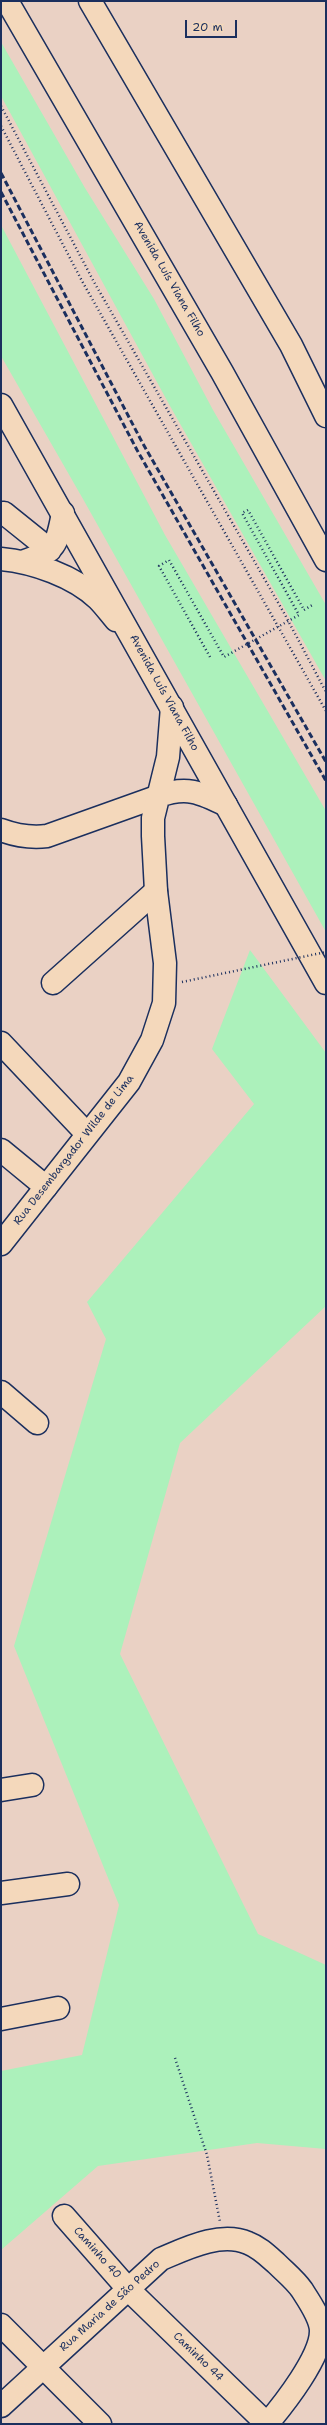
<!DOCTYPE html>
<meta charset="utf-8">
<style>
body{margin:0}
#map{position:relative;width:327px;height:2425px;overflow:hidden;background:#ead1c4;font-family:"Shantell Sans",sans-serif}
canvas{display:block}
.frame{position:absolute;inset:0;border:2px solid #1b2f5e;pointer-events:none}
.scale{position:absolute;left:185px;top:20px;width:52px;height:18px;box-sizing:border-box;border:2px solid #1b2f5e;border-top:0;padding-left:5px;font-size:12px;line-height:14px;white-space:nowrap;color:#1b2f5e;-webkit-text-stroke:3px #f4d8bb;paint-order:stroke}
</style>
<div id="map">
<canvas width="327" height="2425"></canvas>
<div class="frame"></div>
<div class="scale">20 m</div>
</div>
<script>
const ctx = document.querySelector('canvas').getContext('2d');
ctx.lineJoin = 'round';
function fillPath(path, color) { ctx.fillStyle = color; ctx.fill(path, 'evenodd'); }
function trace(path, color, width, dash) { ctx.strokeStyle = color; ctx.lineWidth = width; ctx.lineCap = dash ? 'butt' : 'round'; ctx.setLineDash(dash || []); ctx.stroke(path); }
function write(font, color, halo, rows, align = 'center') {
  ctx.font = font + ' "Shantell Sans",sans-serif'; ctx.lineWidth = 3; ctx.setLineDash([]); ctx.textBaseline = 'middle'; ctx.strokeStyle = halo; ctx.fillStyle = color; for (const [text, x, y, turn = 0] of rows) {
    ctx.save(); ctx.translate(x, y); ctx.rotate((+turn || 0) * Math.PI / 180); ctx.textAlign = isNaN(turn) ? turn : align; if (halo) ctx.strokeText(text, 0, 0); ctx.fillText(text, 0, 0); ctx.restore();
  }
}
fillPath(new Path2D(`
 M1 42 85 188 154 299 213 410 326 605V681L170 406 1 96Z
 M1 225 165 535 326 811V932L83 499 1 356Z
 M250 950 326 1053V1306L180 1443 120 1654 258 1934 326 1965V2149L257 2143 98 2166 1 2250V2071L82 2055 119 1905 14 1646 106 1339 87 1302 254 1104 212 1049Z`), '#acf1bb');
const minor = new Path2D(`
 M90 1 291 345 326 416
 M4 513 50 550
 M1 559C33 562 74 576 98 599 104 605 110 613 116 620
 M25 561C56 551 57 545 63 513
 M1 830C17 836 30 838 47 836L159 796
 M53 983 156 891
 M1 1043 87 1134
 M1 1150 46 1187
 M1 1392 37 1423
 M1 1790 32 1785
 M1 1893 68 1884
 M1 2019 58 2008
 M64 2216 129 2290 267 2424
 M1 2325 100 2424
 M1 2406 161 2259C185 2249 220 2231 248 2243 259 2247 268 2256 277 2264 286 2273 295 2280 302 2290 309 2301 321 2318 321 2331 321 2357 284 2404 267 2424`);
const major = new Path2D(`
 M159 796C186 786 200 792 226 805
 M1 1244 129 1082 152 1040 164 1003 165 963 156 891 153 836V818L168 757 172 707`);
const highway = new Path2D(`
 M7 1 222 372 326 560
 M1 405 326 983`);
trace(minor, '#1b2f5e', 25);
trace(major, '#1b2f5e', 25);
trace(highway, '#1b2f5e', 25);
trace(new Path2D(`
 M1 106 94 282 284 613 326 692
 M1 126 82 281 326 711
 M304 610 314 604
 M175 2058 207 2155 220 2222`), '#1b2f5e', 2.5, [1, 3]);
trace(minor, '#f4d8bb', 22);
trace(major, '#f4d8bb', 22);
trace(highway, '#f4d8bb', 22);
trace(new Path2D(`
 M1 173 142 442 326 762
 M1 192 137 450 326 781`), '#1b2f5e', 3, [6, 3]);
trace(new Path2D(`
 M210 657 159 566 169 560 224 657 299 615 242 513 248 510 304 610
 M182 982 326 952`), '#1b2f5e', 2.5, [1, 3]);
write('11px', '#1b2f5e', '#f4d8bb', [
 ["Avenida Luís Viana Filho",169,279,60],
 ["Avenida Luís Viana Filho",164,693,61],
 ["Rua Desembargador Wilde de Lima",74,1150,-52],
 ["Caminho 40",97,2253,48],
 ["Rua Maria de São Pedro",110,2306,-42],
 ["Caminho 44",198,2357,44]
]);
</script>
